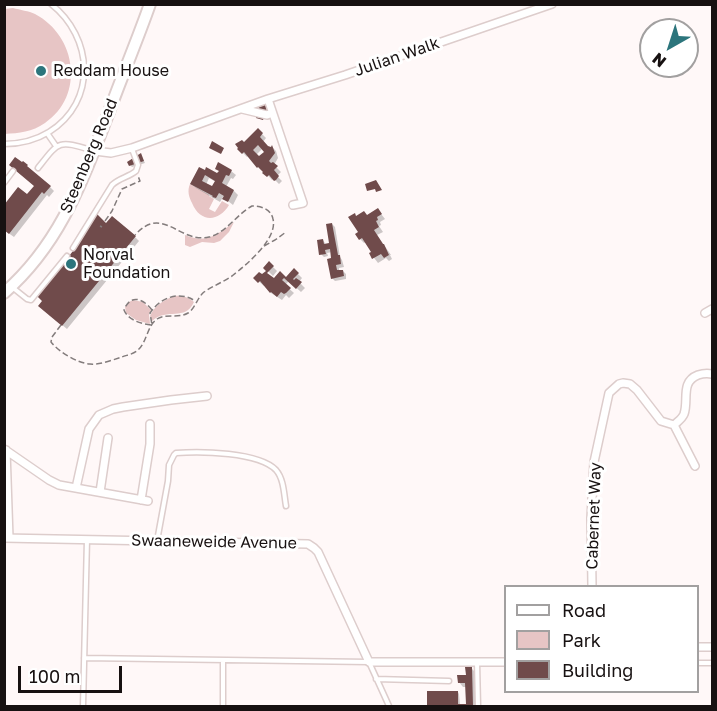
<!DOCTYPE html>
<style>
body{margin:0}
#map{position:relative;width:717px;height:711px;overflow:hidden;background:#fff8f8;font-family:"Golos Text",sans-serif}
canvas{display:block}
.frame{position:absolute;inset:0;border:6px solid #171111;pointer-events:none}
.legend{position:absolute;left:504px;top:585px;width:195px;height:108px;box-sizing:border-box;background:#fff;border:2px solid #a2a0a0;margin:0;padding:8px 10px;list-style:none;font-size:18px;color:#171111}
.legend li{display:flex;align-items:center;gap:12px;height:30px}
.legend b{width:30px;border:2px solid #a2a0a0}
.north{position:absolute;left:639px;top:18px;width:60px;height:60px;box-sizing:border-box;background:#fff;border:2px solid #a2a0a0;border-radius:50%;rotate:219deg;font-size:16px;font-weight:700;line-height:24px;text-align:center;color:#171111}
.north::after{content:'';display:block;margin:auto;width:21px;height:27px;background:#2c757c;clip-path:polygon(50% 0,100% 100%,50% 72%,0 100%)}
.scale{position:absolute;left:18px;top:666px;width:104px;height:27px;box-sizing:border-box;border:3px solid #171111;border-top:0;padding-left:8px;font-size:18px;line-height:21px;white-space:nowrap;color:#171111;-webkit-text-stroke:4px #fff;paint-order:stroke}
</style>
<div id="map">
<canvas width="717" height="711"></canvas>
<div class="frame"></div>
<ul class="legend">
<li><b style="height:8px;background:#fff"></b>Road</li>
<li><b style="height:16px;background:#e7c5c5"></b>Park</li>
<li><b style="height:16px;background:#704b4b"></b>Building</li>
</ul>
<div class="north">N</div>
<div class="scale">100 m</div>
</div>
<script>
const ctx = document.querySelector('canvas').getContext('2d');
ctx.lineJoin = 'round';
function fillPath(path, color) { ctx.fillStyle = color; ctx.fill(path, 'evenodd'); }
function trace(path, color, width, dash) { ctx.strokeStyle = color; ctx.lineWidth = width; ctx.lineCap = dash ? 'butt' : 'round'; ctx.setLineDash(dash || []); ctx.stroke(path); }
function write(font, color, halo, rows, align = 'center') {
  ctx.font = font + ' "Golos Text",sans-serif'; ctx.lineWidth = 6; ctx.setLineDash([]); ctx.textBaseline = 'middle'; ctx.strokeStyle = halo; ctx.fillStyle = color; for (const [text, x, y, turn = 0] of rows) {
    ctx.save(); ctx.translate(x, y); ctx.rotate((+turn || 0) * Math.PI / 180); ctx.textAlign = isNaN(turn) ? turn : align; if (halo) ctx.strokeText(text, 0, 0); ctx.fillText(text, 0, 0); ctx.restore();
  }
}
fillPath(new Path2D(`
 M13 8C20 10 29 11 35 14 77 36 85 96 45 123 32 132 19 133 5 134V9Z
 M190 184 209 195V196L214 199 209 209 215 212 222 201 229 205C219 222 200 223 192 203 189 197 187 191 190 184Z
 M234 222 229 232 220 241 214 243 202 242 190 247 185 245V235C207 244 217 235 234 222Z
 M174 296C181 295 188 297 194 302 185 322 167 307 152 321L150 316C154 306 164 300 174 296Z
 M133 300 143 302 151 310 149 314 150 324 136 320 126 313 125 307 129 302Z`), '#e7c5c5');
fillPath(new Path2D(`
 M258 130 266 138 263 142 268 147H272L276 151 278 158 274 165 281 172 277 176 282 181 279 184 274 179 272 180 249 155 247 157 239 149ZM263 148 266 152 259 159 256 155Z
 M141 155 145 163 132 167 130 165Z
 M199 169 217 176 231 171 236 175 233 179 231 178 226 187 234 191 238 195 233 205 223 197 220 202 196 188 191 184ZM209 178 216 182 212 188 206 185Z
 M50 187 54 191 49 197 47 195 14 237 4 230 27 196Z
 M378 210 385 219 380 222 381 225 379 226 383 232 377 235 391 255H390L392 259 389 261 386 258 378 263 371 254 373 253 366 242 364 243 360 239V233L357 217 367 216Z
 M332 224 335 227 340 257 342 260 344 267 339 268V272L343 271 346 274V279L335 281 332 278 333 259 332 252 327 253 328 256 324 257 321 254 323 240 326 245 331 244Z
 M106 225 135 237 139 241 67 329 44 310 71 256Z
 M269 263 277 271 273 276 265 268Z
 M294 270 302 278 299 282 305 288 301 292 289 281 285 285 294 293 289 298 286 295 282 300 271 293 265 285 264 286 255 278 274 281 280 274 286 279Z
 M472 669 476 673 477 706H429V692H458L459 694 460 705H467V687H463L459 682 467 676Z`), '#0003');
fillPath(new Path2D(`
 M263 97 268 109 263 120 256 118 259 109 257 99Z
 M258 128 263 133 260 137 268 146 271 147 272 145 275 153 269 161 271 163 273 162 278 166 274 170 279 176 276 180 274 181 269 175 267 177 262 173 263 172 258 167 257 168 244 152 242 154 237 149 238 148 235 144 242 140 244 142ZM258 145 264 152 259 156 253 150Z
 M212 141 224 148 221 154 209 148Z
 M141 153 144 161 129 166 127 162Z
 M15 157 22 162 23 161 28 165 27 166 51 186 44 194 42 192 9 234 4 230V205L18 187 27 194 34 186 9 165Z
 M218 162 232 170 229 176 226 175 222 183 234 190 228 202 222 199 224 196 219 193 216 198 212 197 213 196 190 184 199 167 205 170 206 167 217 173 219 171 215 169ZM205 175 215 181 212 186 202 181Z
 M376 180 382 190 376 192 375 189 367 191 365 184Z
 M378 208 382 214 377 217 378 220 376 221 379 227 374 230 383 244H384L389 255 384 258 381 254 372 259 369 253 371 252 362 238 359 240 355 234 358 232 348 217 355 213 356 216 364 211 367 215Z
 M96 213 106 223 112 216 136 236 62 326 38 306 42 301 37 296 77 246Z
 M332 223 338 255H340L341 264 336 265 337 270H343L344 276 331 279 327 259 331 258 330 249 325 250 326 254 319 255 317 240 323 239 324 244 329 243 326 224Z
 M269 261 274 266 267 273 274 278 280 271 286 277 294 268 299 273 293 279 294 280 296 278 302 282 296 289 284 278 282 280 291 288 286 293 284 294 281 292 277 297 271 292 270 293 260 281 258 283 253 278 259 272 262 274 266 271 263 268Z
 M465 667H472L473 706H427V691H458V704H466L465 683H458L457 675H466Z`), '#704b4b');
const service = new Path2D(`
 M47 133 56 146
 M4 144C20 144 36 140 49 132 98 101 93 37 51 4
 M38 168C59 141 58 140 91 150
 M4 183 13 171
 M73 248 112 185C119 178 129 177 136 171L138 165 132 149
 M12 287 27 299 31 300 67 256
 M157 541 168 481 169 465 174 455 176 453C200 451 259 452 276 470 284 479 284 495 286 506
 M84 658 369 662 389 706
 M477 662 478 706
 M698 663H712
 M376 679 449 681
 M83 706 87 539
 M223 706V660`);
const minor = new Path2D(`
 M268 99 303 203 293 205
 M242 109 267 115 272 113
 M95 151 111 153 132 148 268 99 345 75 552 4
 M705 313 712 309
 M674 425C678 421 682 419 684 414 689 400 680 382 698 375 704 373 707 373 712 374
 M674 425 695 466
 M4 449 49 480 59 485 148 501
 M6 450 9 538
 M76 488 89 429 99 415 113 409 123 407 171 400 207 396
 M100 492 108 438
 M141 500 150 444V424
 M4 538 308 544 314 548 318 552 369 662H506
 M592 586 591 518 594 462 609 393 619 384 623 383 630 384 637 390 661 421 674 425
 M698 647H712`);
const secondary = new Path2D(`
 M4 293C61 243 82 181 109 112 122 76 137 41 150 4`);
trace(service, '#ddcdcc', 7);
trace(minor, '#ddcdcc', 10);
trace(secondary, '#ddcdcc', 14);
trace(new Path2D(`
 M105 221 112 211 122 189 140 181 138 176
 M100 226 102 227
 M264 246 275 240 286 232
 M152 310C143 298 130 294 124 310 128 320 141 324 152 325L150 313C160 298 179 290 195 301
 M61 325 52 337 51 342C59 352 77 363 90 364 100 365 112 360 122 357 127 355 134 354 138 350 147 342 147 326 157 319 166 313 178 319 188 313 195 309 197 298 204 292 213 286 223 282 232 276 246 265 278 239 273 219 271 209 261 206 252 206 237 214 226 233 209 237 179 244 163 204 135 235`), '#837c7c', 1.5, [6, 3]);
trace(service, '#fff', 4);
trace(minor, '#fff', 7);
trace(secondary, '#fff', 10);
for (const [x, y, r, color] of [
 [41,71,6,"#2c757c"],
 [71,264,6,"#2c757c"]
]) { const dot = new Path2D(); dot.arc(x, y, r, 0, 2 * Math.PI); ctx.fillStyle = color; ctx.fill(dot); trace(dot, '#fff', 2); }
write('16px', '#171111', '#fff', [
 ["Julian Walk",397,57,-19],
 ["Steenberg Road",89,156,-67],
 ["Cabernet Way",594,516,-88],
 ["Swaaneweide Avenue",214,542,1]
]);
write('16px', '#171111', '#fff', [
 ["Reddam House",53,71],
 ["Norval",83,255],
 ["Foundation",83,273]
], 'left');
</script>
